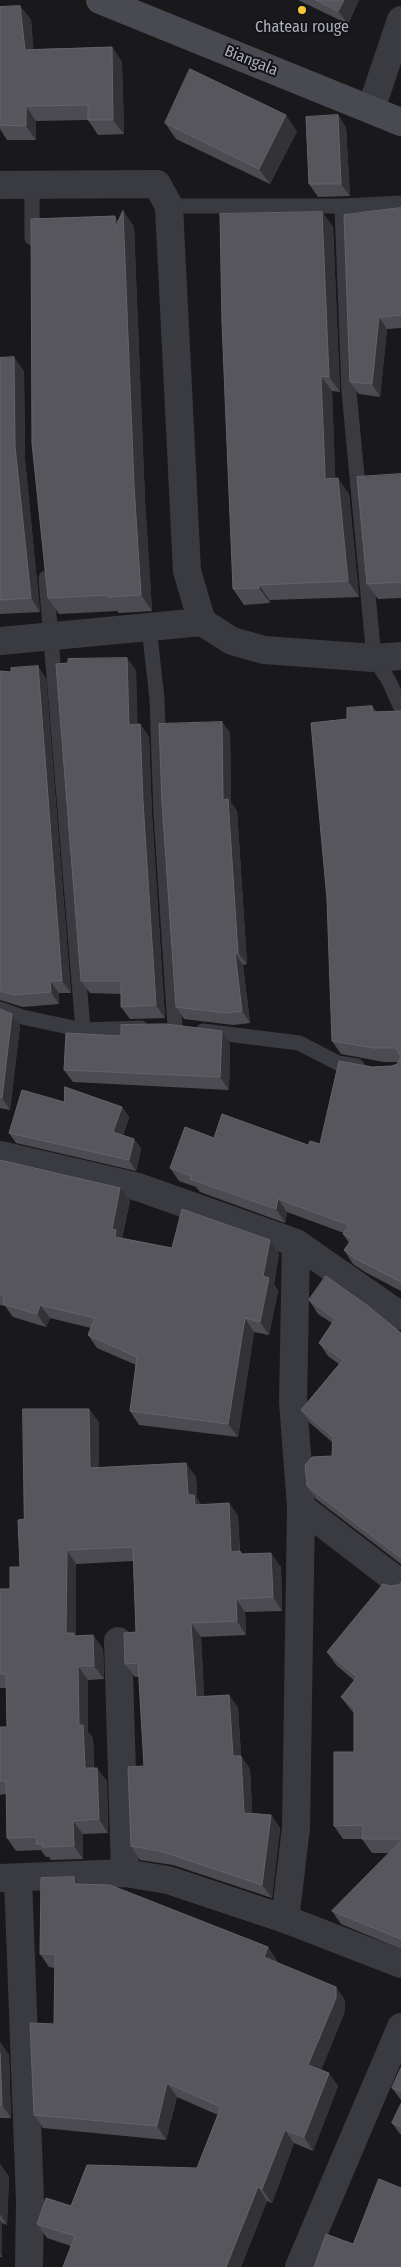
<!DOCTYPE html>
<style>
body{margin:0}
canvas{display:block;background:#19191c}
</style>
<canvas width="401" height="2267"></canvas>
<script>
const ctx = document.querySelector('canvas').getContext('2d');
ctx.lineJoin = 'round';
function trace(path, color, width, dash) { ctx.strokeStyle = color; ctx.lineWidth = width; ctx.lineCap = dash ? 'butt' : 'round'; ctx.setLineDash(dash || []); ctx.stroke(path); }
function fillPath(path, color) { ctx.fillStyle = color; ctx.fill(path, 'evenodd'); }
function write(font, color, halo, rows, align = 'center') {
  ctx.font = font + ' "Fira Sans Condensed",sans-serif'; ctx.lineWidth = 4; ctx.setLineDash([]); ctx.textBaseline = 'middle'; ctx.strokeStyle = halo; ctx.fillStyle = color; for (const [text, x, y, turn = 0] of rows) {
    ctx.save(); ctx.translate(x, y); ctx.rotate((+turn || 0) * Math.PI / 180); ctx.textAlign = isNaN(turn) ? turn : align; if (halo) ctx.strokeText(text, 0, 0); ctx.fillText(text, 0, 0); ctx.restore();
  }
}
trace(new Path2D(`
 M32 185V238
 M169 206H342L401 203
 M342 206 349 391 374 658 389 681 401 708
 M46 578 83 1030
 M149 627 157 699 161 814 175 1027
 M0 1009 22 1017 83 1030 141 1028
 M203 1031 299 1043 338 1063 357 1066`), '#3a3b41', 15);
trace(new Path2D(`
 M371 109 401 20
 M0 185 157 184 169 206 187 571 202 622
 M0 641 202 622 232 641 264 650 374 658 401 656
 M0 1155 138 1187 296 1243 401 1316
 M301 1507 401 1584
 M118 1641 125 1873
 M0 1878 125 1873 168 1880 285 1919 401 1964
 M18 1878 30 2201 29 2267
 M285 1919 296 1828 301 1507 293 1402 296 1243
 M299 2267 401 2027`), '#3a3b41', 28);
trace(new Path2D(`
 M100 0 401 122`), '#484951', 28);
fillPath(new Path2D(`
 M298 0H359L348 24Z
 M20 6 31 20 33 49 112 47 122 62 124 134 98 135 88 120 36 121V140H7L0 129V7Z
 M338 115 346 128 350 196 318 197 309 184Z
 M165 123 297 131 270 184 176 139Z
 M401 208V328L387 329 380 397 359 394 350 382Z
 M123 211 134 227 145 501 152 611 119 613 117 611 59 614 48 598 118 221Z
 M322 212 333 227 340 392 332 391 335 478 349 494 359 597 270 600V603L244 605 233 589Z
 M0 358 24 371 25 460 40 612 0 614Z
 M401 474V598L378 599 367 584Z
 M136 670 137 724H140L149 737 152 815 165 1018 130 1019 121 1007V994L90 993 81 981Z
 M0 671 46 678 71 993H59V1004L23 1007 0 1000Z
 M372 706 377 712 401 711V1291L365 1272 353 1264 344 1250 349 1243 343 1234 344 1233 287 1212 285 1223 200 1192 196 1187 179 1181 170 1168 214 1138 308 1145 320 1144 372 1067 392 1066 397 1064 399 1062H384L341 1054 332 1041 347 719Z
 M222 722 230 733 231 803 237 811 247 964 243 965 250 1023 233 1025 184 1019 176 1007Z
 M0 1009 12 1014 20 1026 10 1110 0 1108Z
 M121 1036 230 1044 229 1090 73 1082 64 1070Z
 M64 1102 122 1107 129 1117 123 1135 134 1139 141 1149 136 1171 16 1143 9 1133Z
 M0 1160 130 1201 122 1238 172 1248 270 1240 279 1254 274 1284 278 1291 269 1335 254 1332 238 1437 139 1425 130 1411 136 1365 97 1348 88 1335 91 1328 50 1318 46 1327 13 1317 5 1306 0 1305Z
 M309 1300 401 1333V1564L316 1499 307 1486 332 1456V1442L310 1423 301 1410 339 1364 328 1356 319 1343 332 1323 318 1314Z
 M99 1422V1468L196 1477 197 1498 201 1505 229 1503 238 1516 240 1551 243 1554 281 1567 282 1611 245 1612 246 1635 201 1637 204 1696 229 1695 238 1708 241 1756 250 1769 252 1813 271 1815 280 1828 272 1898 173 1865 140 1860 131 1846 144 1766 139 1677H135L125 1664 136 1632 133 1561 76 1564V1636L93 1635 103 1649 104 1679 88 1680V1732L93 1738 94 1768 107 1781 108 1833 83 1834V1859L51 1860 49 1857H46L41 1850 16 1851 7 1838 6 1794 0 1795V1727H7L6 1688H0V1589H10L20 1567 24 1519Z
 M401 1583V1949L341 1924 332 1911 389 1853H372L362 1839H343L334 1826 354 1752V1713L351 1710 341 1697 355 1681 336 1665 327 1652 390 1586 398 1585Z
 M74 1877 79 1884 268 1947 277 1961 276 1962 345 2000V2011L321 2070 338 2086 313 2151 294 2143 272 2203 267 2201 241 2267H63L71 2246 47 2238 37 2224 71 2206 197 2168 218 2115 177 2097 166 2140 43 2128 34 2115 54 2024 55 1968 49 1967 40 1954Z
 M0 2042 9 2055 11 2118H0Z
 M401 2068V2100L392 2088Z
 M401 2104V2135L392 2123Z
 M0 2164 9 2177 7 2225 2 2223V2257H0Z`), '#4b4b51');
fillPath(new Path2D(`
 M344 0H359L348 24 338 11Z
 M20 6 31 20 35 64 25 50Z
 M112 47 122 62 124 134 113 120Z
 M26 106 36 121V140L26 126Z
 M286 115 297 131 270 184 259 169Z
 M338 115 346 128 350 196 341 184Z
 M123 211 134 227 145 501 152 611 141 595 115 228V216L124 230Z
 M322 212 333 227 340 392 329 377Z
 M379 317 387 329 380 397 372 384Z
 M14 357 24 371 25 460 40 612 31 598 15 446Z
 M321 376 332 391 336 495 325 479Z
 M338 478 349 494 359 597 348 581Z
 M259 585 270 600V603L259 588Z
 M127 658 136 670 138 737 129 725Z
 M38 666 46 678 71 993 62 981Z
 M372 706 381 719 373 712Z
 M222 722 230 733 231 803 237 811 247 964 238 953 223 800Z
 M140 724 149 737 152 815 165 1018 156 1005 143 802Z
 M235 953 243 965 250 1023 242 1011Z
 M50 981 59 993V1004L51 992Z
 M12 1014 20 1026 10 1110 2 1098Z
 M222 1031 230 1044 229 1090 220 1077Z
 M122 1107 129 1117 120 1142 113 1132Z
 M134 1139 141 1149 136 1171 129 1160Z
 M120 1188 130 1201 122 1238 115 1237 112 1229Z
 M278 1199 287 1212 285 1223 276 1209Z
 M270 1240 279 1254 274 1284 278 1291 269 1335 260 1322 263 1276Z
 M40 1305 50 1318 46 1327 37 1314Z
 M245 1318 254 1332 238 1437 228 1424Z
 M89 1409 99 1422V1482L90 1468Z
 M186 1463 196 1477 197 1498 203 1508 204 1518 188 1495Z
 M229 1503 238 1516 240 1565 231 1552Z
 M67 1550 76 1564V1639L66 1633Z
 M271 1553 281 1567 282 1611 273 1597Z
 M236 1599 245 1612 246 1635 237 1621Z
 M191 1623 201 1637 205 1710 196 1697Z
 M93 1635 103 1649 104 1679 94 1666Z
 M78 1666 88 1680V1732L93 1738 94 1782 85 1768 79 1725Z
 M229 1695 238 1708 241 1756 250 1769 253 1826 244 1813 233 1756Z
 M97 1768 107 1781 108 1833 99 1819Z
 M271 1815 280 1828 272 1898 262 1885Z
 M73 1821 83 1834V1859L74 1846Z
 M74 1877 84 1890 75 1884Z
 M268 1947 277 1961 273 1971 264 1957Z
 M336 1987 345 2000V2011L318 2078 308 2065Z
 M0 2042 9 2055 11 2118 2 2105Z
 M329 2073 338 2086 313 2151 304 2137Z
 M167 2083 177 2097 166 2140 157 2126Z
 M285 2130 294 2143 272 2203 262 2189Z
 M0 2164 9 2177 7 2225 0 2214Z
 M258 2187 267 2201 241 2267H226Z
 M0 2220 2 2223V2257L0 2254Z`), '#333337');
const building = new Path2D(`
 M316 0H344L338 11Z
 M20 6 25 50 112 47 113 120H88V105L26 106V126L0 125V7Z
 M190 69 286 115 259 169 165 123Z
 M338 115 341 184H309L306 117Z
 M401 208V315L379 317 372 384 350 382 344 215Z
 M123 211 134 485 141 595 108 597V595L48 598 32 443 31 219 115 216V228Z
 M322 212 329 377 321 376 325 474V479L338 478 348 581 259 585V588L233 589 222 323 220 214Z
 M14 357 15 446 31 598 0 600V358Z
 M401 474V582L367 584 357 477Z
 M127 658 129 725 140 724 143 802 156 1005 121 1007V981H81L56 664 68 663V659Z
 M38 666 62 981H50L51 992 14 995 0 991V671L11 672V668Z
 M372 706 373 712 401 711V1057L396 1048H374L332 1041 327 899 311 723 347 719V708Z
 M222 722 223 800 228 799 238 953H235L242 1011 225 1013 176 1007 162 802 159 724Z
 M0 1009 12 1014 2 1098 0 1097Z
 M166 1024 222 1031 220 1077 64 1070 66 1033 121 1036V1025Z
 M401 1057V1282L356 1259 344 1250 352 1239 343 1234 349 1225 278 1199 276 1209 190 1179 191 1176 170 1168 185 1127 214 1138 222 1114 308 1145 310 1141 320 1144 339 1061 372 1067 392 1066 397 1064Z
 M65 1087 122 1107 113 1132 134 1139 129 1160 9 1133 22 1090 64 1102Z
 M0 1160 120 1188 112 1229 116 1230 115 1237 172 1248 182 1209 270 1240 263 1276 269 1278 260 1322 245 1318 228 1424 130 1411 137 1357 88 1335 95 1318 40 1305 37 1314 3 1304 4 1295 0 1294Z
 M326 1276 368 1306 401 1333V1558L307 1486 305 1465 312 1457 332 1456 333 1437 301 1410 343 1360 319 1343 335 1319 309 1300Z
 M23 1409H89L90 1468 186 1463 188 1495H194L195 1505 229 1503 231 1552 240 1551 241 1554 271 1553 273 1597 236 1599 237 1621 191 1623 196 1697 229 1695 233 1756H241L244 1813 271 1815 262 1885 164 1852 131 1846 128 1767 144 1766 138 1663 125 1664 124 1633 136 1632 133 1547 67 1550 66 1633H74V1636L93 1635 94 1666H78L79 1725H83L85 1768H97L99 1819 73 1821 74 1846 42 1847V1844H36L37 1837 7 1838 6 1781H0V1727H7L6 1674H0V1589H10V1567H20L18 1520 24 1519Z
 M401 1583V1839H362L363 1825 334 1826V1752H354V1708L341 1697 357 1677 327 1652 383 1584 390 1586 398 1585Z
 M401 1841V1939L332 1911Z
 M74 1877 75 1884 110 1885 268 1947 264 1957 336 1987V1998L308 2065 329 2073 304 2137 285 2130 262 2189 258 2187 226 2267H63L75 2236 37 2224 46 2198 71 2206 87 2165 197 2168 221 2107 167 2083 157 2126 34 2115 30 2023 54 2024 55 1954H40L41 1878Z
 M0 2054 2 2105H0Z
 M401 2068V2091L392 2088Z
 M401 2104V2127L392 2123Z
 M379 2179 401 2188V2267H314L326 2234 353 2244Z`);
fillPath(building, '#56565c');
trace(building, '#63646b', 1);
for (const [x, y, r, color] of [
 [302,10,5,"#f4c638"]
]) { const dot = new Path2D(); dot.arc(x, y, r, 0, 2 * Math.PI); ctx.fillStyle = color; ctx.fill(dot); trace(dot, '#141417', 2); }
write('16px', '#acafbb', '#141417', [
 ["Chateau rouge",302,28]
]);
write('16px', '#acafbb', '#141417', [
 ["Biangala",251,61,22]
]);
</script>
